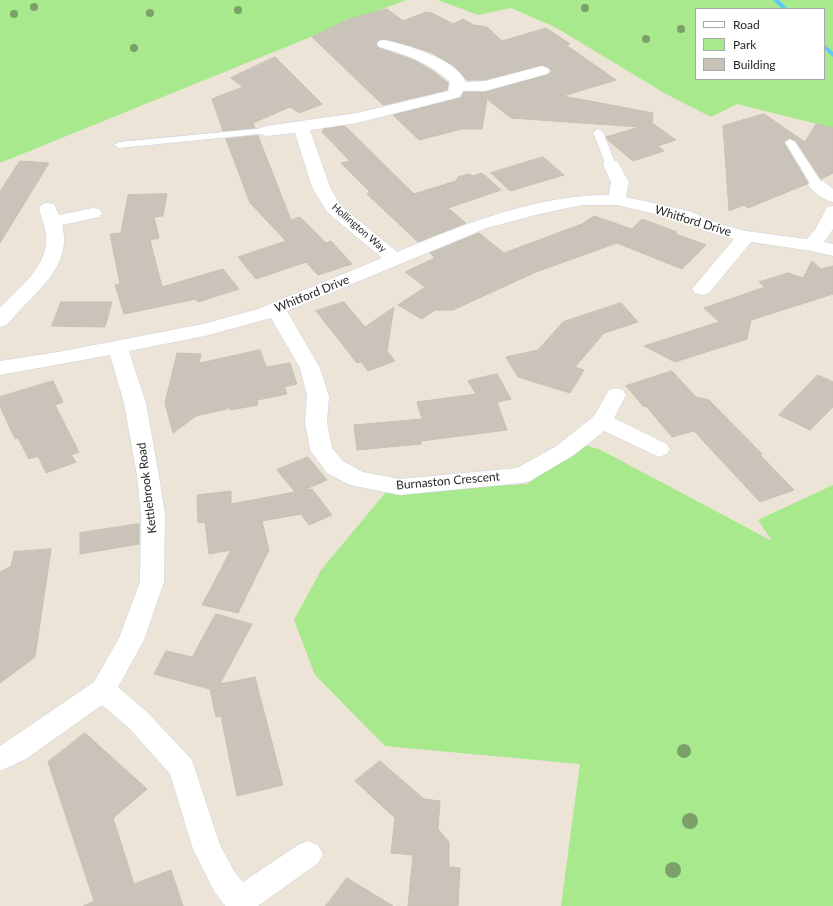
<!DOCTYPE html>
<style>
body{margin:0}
#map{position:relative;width:833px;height:906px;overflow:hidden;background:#ece4d6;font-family:Lato,sans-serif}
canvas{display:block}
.legend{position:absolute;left:695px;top:8px;width:130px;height:72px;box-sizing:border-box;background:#fff;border:1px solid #a9a9a9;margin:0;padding:5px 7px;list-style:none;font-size:12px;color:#272727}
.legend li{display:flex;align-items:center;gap:8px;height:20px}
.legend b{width:20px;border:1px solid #a9a9a9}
</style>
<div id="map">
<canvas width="833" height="906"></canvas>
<ul class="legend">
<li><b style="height:5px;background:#fff"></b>Road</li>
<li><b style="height:11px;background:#a7e98c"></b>Park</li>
<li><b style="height:11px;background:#c9c3ba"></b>Building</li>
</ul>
</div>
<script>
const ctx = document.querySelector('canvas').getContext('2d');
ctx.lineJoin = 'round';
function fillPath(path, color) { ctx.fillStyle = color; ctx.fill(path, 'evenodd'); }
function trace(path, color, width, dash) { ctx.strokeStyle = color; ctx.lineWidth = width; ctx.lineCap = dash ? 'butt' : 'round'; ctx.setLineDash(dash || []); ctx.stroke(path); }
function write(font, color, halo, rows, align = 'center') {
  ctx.font = font + ' Lato,sans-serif'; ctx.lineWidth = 3; ctx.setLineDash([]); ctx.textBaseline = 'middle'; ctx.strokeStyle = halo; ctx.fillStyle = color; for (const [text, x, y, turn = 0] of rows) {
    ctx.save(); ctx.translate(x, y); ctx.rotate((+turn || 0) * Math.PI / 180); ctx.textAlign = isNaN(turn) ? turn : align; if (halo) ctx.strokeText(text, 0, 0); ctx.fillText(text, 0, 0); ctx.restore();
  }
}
fillPath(new Path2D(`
 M0 0H406L345 23 0 163Z
 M438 0H833V128L737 104 711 117 666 94 555 27 511 8 478 15ZM696 9H824V79H696Z
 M583 445 599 449 772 541 758 520 833 485V906H561L580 764 385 746 315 675 294 620 321 570 386 492 527 484Z`), '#a7e98c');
fillPath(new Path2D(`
 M773 0H779L788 9H782Z
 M824 44 833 52V57L824 49Z`), '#5dc9fa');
const building = new Path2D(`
 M387 9 403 21 426 12 432 13 453 24 463 19 474 25 487 27 502 41 546 28 570 44 566 45 616 80 563 96 653 113 652 123 676 140 658 146 664 151 633 161 608 140 606 137 639 127 511 118 487 99 482 129H462L419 140 393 115 460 98 464 92H485L547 75 552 71 548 67 542 65 485 80H467L453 65 430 52 394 41 384 39 379 40 376 43 379 48 416 61 433 71 448 83 447 90 383 105 312 37 350 19Z
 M275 57 322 104 300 113 290 107 253 123 255 128 223 131 212 99 243 87 231 78Z
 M764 114 805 142 816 124 833 128V173L821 179 796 141 789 138 784 143 808 183 807 184 748 208 744 205 729 211 723 126Z
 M345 126 414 194 456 181 458 177 468 174 473 176 482 173 501 190 448 208 466 223 418 242 367 194 370 192 341 163 350 161 322 132 324 129Z
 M258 136 291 220 300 217 326 243 331 241 352 264 318 275 306 262 256 279 238 257 286 241 250 203 226 139Z
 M543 157 564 175 510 191 491 173Z
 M20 161 49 163 0 243V192Z
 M167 194 163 216 154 217 159 238 150 240 162 287 223 269 239 289 198 302 196 299 124 314 115 285 120 284 110 234 121 233 128 195Z
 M594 216 632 229 642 219 677 232 673 233 706 245 682 269 617 243 536 272 453 310H435L422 319 398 305 425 287 405 272 435 258 430 253 479 233 504 253 582 224Z
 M812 261 821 269 833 266V294L751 320 747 339 675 362 644 346 719 322 704 308 765 287 759 282 788 273 803 278Z
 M61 302H112L105 327 52 326Z
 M344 302 365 327 394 307 387 351 395 361 368 371 361 362 357 363 316 311Z
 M621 303 638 322 604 333 575 367 584 370 570 393 518 377 506 357 538 350 563 322Z
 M260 350 266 367 290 363 297 384 284 387 287 394 257 400 258 405 230 410 227 406V409L196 416 173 433 165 403 177 353 201 354 199 363Z
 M672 371 696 397 709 400 762 454 760 455 794 490 760 502 694 431 672 437 646 406 644 407 626 386Z
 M497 374 511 399 497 402 507 430 421 441V444L357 450 354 425 422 419 417 402 476 394 468 381Z
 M818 375 833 382V407L810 430 779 415Z
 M53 381 63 402 55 405 79 452 71 455 76 462 46 473 38 456 29 459 18 438 15 439 0 406V397Z
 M308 457 327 480 301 491 312 489 332 515 309 525 301 514 262 521 269 550 238 613 202 605 231 550 209 554 205 522 198 523 197 495 231 491V504L295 492 277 470Z
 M139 524V544L80 554V533Z
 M51 549 35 657 0 683V572L11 566 14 552Z
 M216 614 252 624 220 684 255 677 283 785 237 796 221 716 216 717 210 689 154 674 166 651 192 657Z
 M85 733 147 789 113 818 134 884 171 870 183 906H83L94 901 48 762Z
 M380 761 424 799 440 801 438 829 449 842V867L460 868 458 906H408L413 855 391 853 395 818 355 781Z
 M347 878 393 906H326Z`);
fillPath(building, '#c9c3ba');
trace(building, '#c7c0b0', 1);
const lane = new Path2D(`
 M266 128 271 131 270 133 119 148 114 145 119 142Z
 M598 129 603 132 616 165 615 167 611 168 606 165 593 132Z
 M790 139 795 142 823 185 821 187 817 188 811 185 785 142Z`);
const street = new Path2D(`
 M384 40C407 45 455 58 466 82L485 81 542 66 547 68 550 71 547 74 485 91H463L460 97 357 123 310 130 330 187 340 205 397 252C465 224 535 195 609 195L611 182 603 165 605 161 611 160 617 161 629 182 626 197 689 211 720 224 746 231 807 239 815 230 827 207 833 206V229L824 242 833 244V256L812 251 751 242 709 293 702 295 695 293 692 289 734 239 708 232 677 219 617 205H582L535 215 487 228 287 311 320 368 329 396 327 422 332 448 343 461 363 472 400 479 517 468 558 445 594 416 609 390 616 388 623 390 626 395 614 418 667 444 670 449 667 454 659 457 604 431 574 455 530 481 522 483 400 495 350 485 327 473 310 450 305 422 307 396 300 368 271 318 205 336 129 351 146 403 159 476 165 515 164 582 144 640 118 687 148 713 192 760 220 845 234 871 243 882 298 845 308 841 318 845 323 854 318 863 258 906H225L214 891 193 849 170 774 130 729 102 705 26 759 0 771V746L94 682 119 638 140 582 141 515 137 476 124 403 110 355 0 375V361L58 352 203 324 258 309 382 258 327 212 312 187 295 133 266 136 260 134 258 131 260 128 266 126 357 113 448 91 450 82C429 63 406 54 379 47L377 44 379 41Z
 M817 180 823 181 833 189V202C824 200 814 193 808 185L811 181Z
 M48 203 54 204 59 215 93 208 99 209 102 213 99 217 62 225C74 268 31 295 7 325L0 327V308C19 287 49 267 46 235 45 225 41 217 39 208L42 204Z`);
trace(lane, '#cccfe2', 1);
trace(street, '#cccfe2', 1);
fillPath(lane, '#fff');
fillPath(street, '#fff');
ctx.fillStyle = '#7ca06a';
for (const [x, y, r] of [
 [34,7,4],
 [585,8,4],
 [238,10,4],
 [150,13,4],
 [14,14,4],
 [681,29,4],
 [646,39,4],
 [134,48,4],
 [684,751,7],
 [690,821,8],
 [673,870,8]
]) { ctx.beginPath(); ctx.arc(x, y, r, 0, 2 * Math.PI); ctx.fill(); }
write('10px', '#272727', '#fff', [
 ["Hollington Way",359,228,41]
]);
write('12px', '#272727', '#fff', [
 ["Whitford Drive",693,221,17],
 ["Whitford Drive",312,294,-22],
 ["Burnaston Crescent",448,481,-5],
 ["Kettlebrook Road",147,488,-97]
]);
</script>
